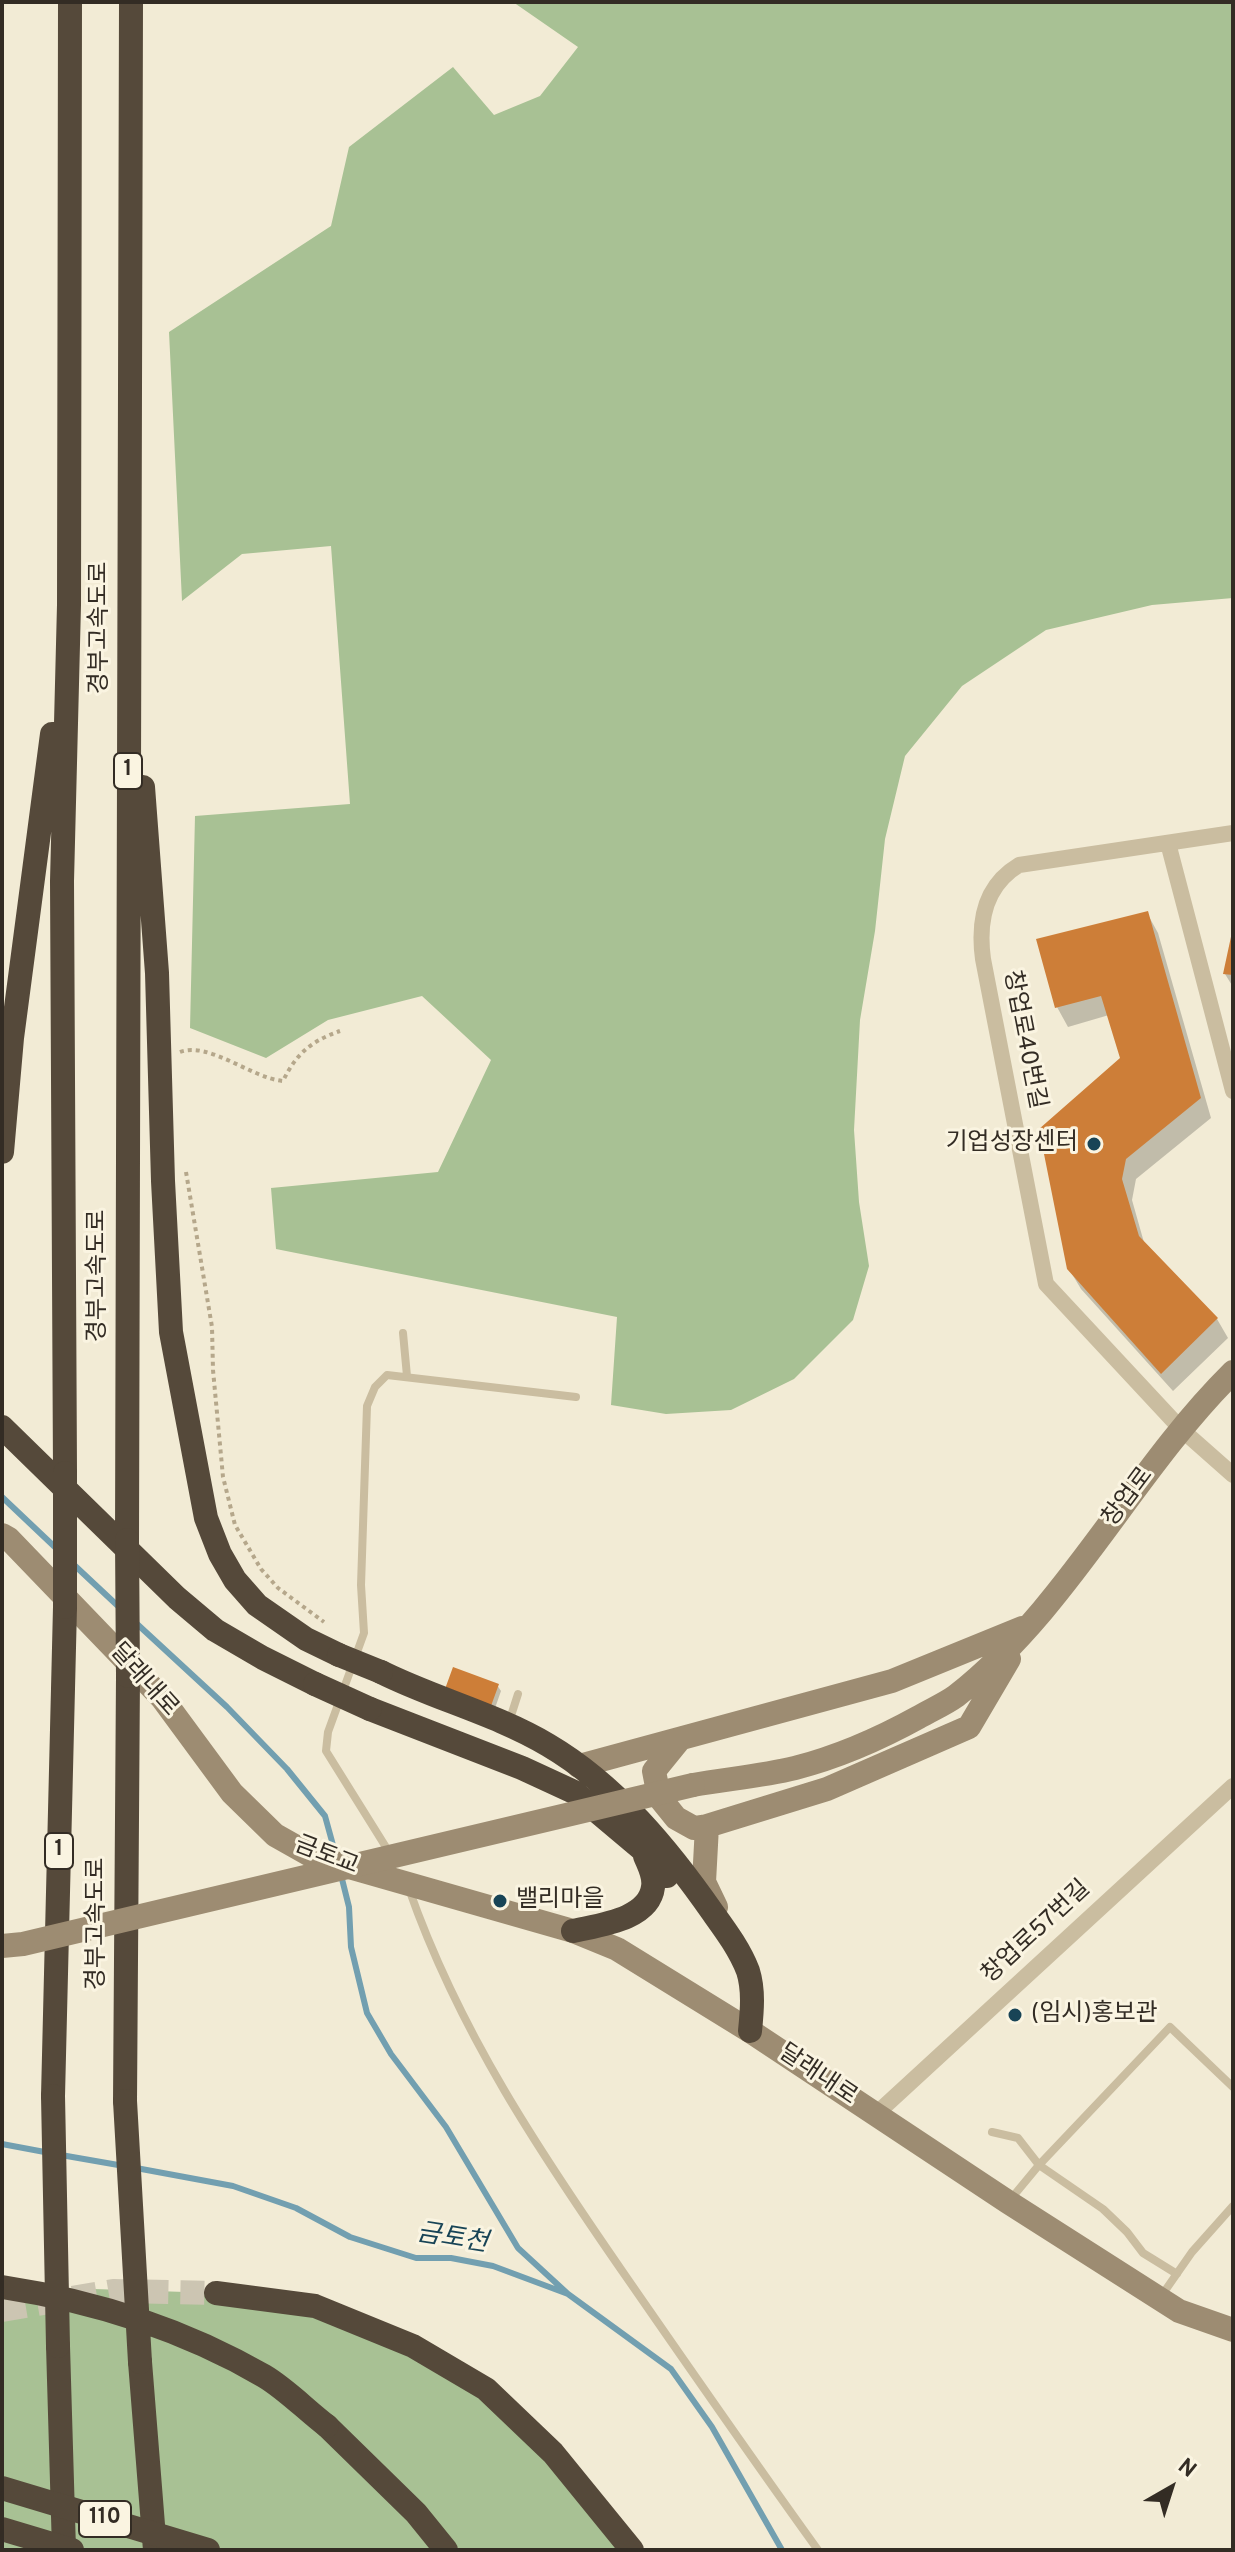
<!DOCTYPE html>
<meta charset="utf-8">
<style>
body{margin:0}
#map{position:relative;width:1235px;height:2552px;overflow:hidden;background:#f2ebd5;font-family:Overpass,sans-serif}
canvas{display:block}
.frame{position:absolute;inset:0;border:4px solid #332c24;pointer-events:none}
.north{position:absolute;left:1131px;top:2448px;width:80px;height:80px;-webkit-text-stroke:6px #faf4e1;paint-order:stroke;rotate:39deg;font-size:22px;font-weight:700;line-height:32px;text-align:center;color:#332c24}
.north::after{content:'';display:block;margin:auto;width:28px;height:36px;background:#332c24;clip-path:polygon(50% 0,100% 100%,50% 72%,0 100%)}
</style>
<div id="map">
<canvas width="1235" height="2552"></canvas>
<div class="frame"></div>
<div class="north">N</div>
</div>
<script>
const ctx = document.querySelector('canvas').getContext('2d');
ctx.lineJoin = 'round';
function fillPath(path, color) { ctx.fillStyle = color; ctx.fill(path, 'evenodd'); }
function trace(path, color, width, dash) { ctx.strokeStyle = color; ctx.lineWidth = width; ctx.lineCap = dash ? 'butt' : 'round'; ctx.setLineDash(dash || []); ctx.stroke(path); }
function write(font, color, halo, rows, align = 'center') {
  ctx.font = font + ' Overpass,"Noto Sans KR",sans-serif'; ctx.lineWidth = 6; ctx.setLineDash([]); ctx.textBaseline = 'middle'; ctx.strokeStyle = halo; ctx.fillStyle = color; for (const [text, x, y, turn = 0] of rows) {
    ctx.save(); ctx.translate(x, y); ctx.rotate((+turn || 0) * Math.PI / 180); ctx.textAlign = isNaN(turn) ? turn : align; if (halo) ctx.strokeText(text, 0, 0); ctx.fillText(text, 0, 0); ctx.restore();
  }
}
fillPath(new Path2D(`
 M513 2H1233V598L1152 605 1046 630 962 686 905 756 885 839 875 931 860 1020 854 1130 859 1202 869 1266 853 1320 794 1379 731 1410 666 1414 611 1405 617 1317 276 1249 271 1188 438 1172 491 1060 422 996 328 1020 266 1058 190 1028 195 816 350 804 331 546 242 554 182 601 169 332 331 226 349 147 453 67 494 115 540 96 578 47Z
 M2 2286 216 2293 315 2306 486 2389 632 2550H2Z`), '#a8c194');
fillPath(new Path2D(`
 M1147 913 1158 933 1211 1118 1136 1179 1132 1200 1145 1246 1217 1319 1228 1338 1173 1391 1081 1289 1069 1269 1122 1059 1109 1015 1068 1027 1057 1007Z
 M1233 935V987L1225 974Z
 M497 1685 501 1691 494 1711 448 1689Z`), '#0003');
trace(new Path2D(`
 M2 1497 58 1550
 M72 1563 119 1607
 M136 1623 227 1707 287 1769 325 1816 336 1856
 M341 1875 349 1907 351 1947 367 2013 391 2054 446 2127 518 2248 568 2294
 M2 2144 50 2153
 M61 2155 124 2166
 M136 2168 233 2186 296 2208 350 2237 416 2258H451L493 2266 568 2294 671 2369 712 2427 782 2550`), '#729fb0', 6);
fillPath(new Path2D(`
 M1148 911 1201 1098 1126 1159 1122 1179 1139 1236 1218 1318 1161 1374 1067 1269 1039 1129 1120 1058 1101 996 1055 1008 1036 939Z
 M1232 932H1233V975L1223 974Z
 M453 1667 499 1684 491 1706 445 1689Z`), '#cd7e38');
trace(new Path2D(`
 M2 2310 113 2291 216 2293`), '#ccc5b2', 24, [24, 12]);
trace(new Path2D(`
 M180 1052C209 1041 251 1078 283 1081 296 1054 311 1041 340 1031
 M186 1172 212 1327 213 1370 223 1477 235 1525 261 1569 278 1588 324 1622`), '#b5a78b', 4, [4, 4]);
trace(new Path2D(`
 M403 1333 407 1376
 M509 1722 518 1694
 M389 1852 326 1751 328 1732 364 1633 361 1585 367 1406 375 1387 387 1375 576 1397
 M409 1889C459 2032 541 2154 627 2278 690 2369 753 2460 818 2550
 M992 2132 1018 2138 1039 2165 1103 2209 1127 2232 1143 2253 1177 2274
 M1010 2200 1039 2165 1170 2027 1233 2087
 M1162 2295 1192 2252 1233 2206`), '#cabda0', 8);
trace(new Path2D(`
 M1233 833 1019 865C984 886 978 922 983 959L1046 1284 1181 1429 1233 1475
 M1168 843 1233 1091
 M875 2115 1233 1786`), '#cabda0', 16);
trace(new Path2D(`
 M2 1535 9 1539 162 1698 232 1793 275 1835 314 1857 573 1931 617 1949 750 2031 1008 2202 1179 2311 1233 2330
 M680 1739 654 1771 659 1797 676 1818 694 1828 707 1826
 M579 1766 892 1681 1022 1628
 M693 1785C727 1779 762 1776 795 1768 838 1757 881 1738 919 1717 931 1710 945 1704 956 1696 1069 1607 1132 1472 1233 1372
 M716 1907 704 1882 707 1826 827 1789 969 1727 1009 1659`), '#9d8c72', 24);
trace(new Path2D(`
 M143 787 157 973 163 1181 171 1332 206 1518 220 1554 235 1580 257 1605 306 1639 339 1655
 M2 1152 12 1038 52 734
 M2 1427 177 1598 215 1630 263 1658 315 1684
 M65 1473 62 881 69 605 70 2
 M127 1540 131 2
 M381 1672C435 1699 496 1714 548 1745 616 1785 669 1850 713 1913 726 1931 740 1950 748 1971 754 1990 752 2011 750 2031
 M370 1709 522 1768 574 1792 643 1850 667 1876
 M573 1931C598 1925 649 1920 653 1887 655 1876 649 1866 645 1856
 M53 2096 65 1607
 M125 2101 128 1676
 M216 2293 315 2306 413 2346 486 2389 553 2453 632 2550
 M58 2346 64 2550
 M140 2362 155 2550
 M327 2426 416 2513 446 2550`), '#55493a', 24);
trace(new Path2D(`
 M2 1946 23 1944 693 1785`), '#9d8c72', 24);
trace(new Path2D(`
 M127 1540 128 1676
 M65 1607V1473
 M339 1655 381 1672
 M315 1684 370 1709
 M53 2096 58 2346
 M125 2101 140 2362
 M2 2287C94 2301 183 2329 264 2376 286 2389 306 2410 327 2426
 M2 2488 208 2550
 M2 2529 72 2550`), '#55493a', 24);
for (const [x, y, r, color] of [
 [1094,1144,8,"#184456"],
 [500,1901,8,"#184456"],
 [1015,2015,8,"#184456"]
]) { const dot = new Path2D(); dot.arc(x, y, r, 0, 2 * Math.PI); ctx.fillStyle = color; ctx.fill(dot); trace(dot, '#faf4e1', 3); }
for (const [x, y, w] of [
 [128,771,28],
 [59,1851,28],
 [105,2519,52]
]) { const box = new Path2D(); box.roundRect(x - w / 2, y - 18, w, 36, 6); ctx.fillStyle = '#faf4e1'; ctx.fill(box); trace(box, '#332c24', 2); }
write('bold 22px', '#332c24', null, [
 ["1",128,771],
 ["1",59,1851],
 ["110",105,2519]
]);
write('24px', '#332c24', '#faf4e1', [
 ["경부고속도로",101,628,-90],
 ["창업로40번길",1023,1040,79],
 ["경부고속도로",99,1276,-90],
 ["창업로",1129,1498,-53],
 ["달래내로",143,1681,48],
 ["금토교",326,1857,21],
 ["경부고속도로",98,1924,-90],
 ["창업로57번길",1037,1933,-43],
 ["달래내로",817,2076,34]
]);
write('24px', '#332c24', '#faf4e1', [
 ["기업성장센터",1078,1144,"right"],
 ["밸리마을",516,1901],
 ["(임시)홍보관",1031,2015]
], 'left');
write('italic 26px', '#184456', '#faf4e1', [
 ["금토천",452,2240,9]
]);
</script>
